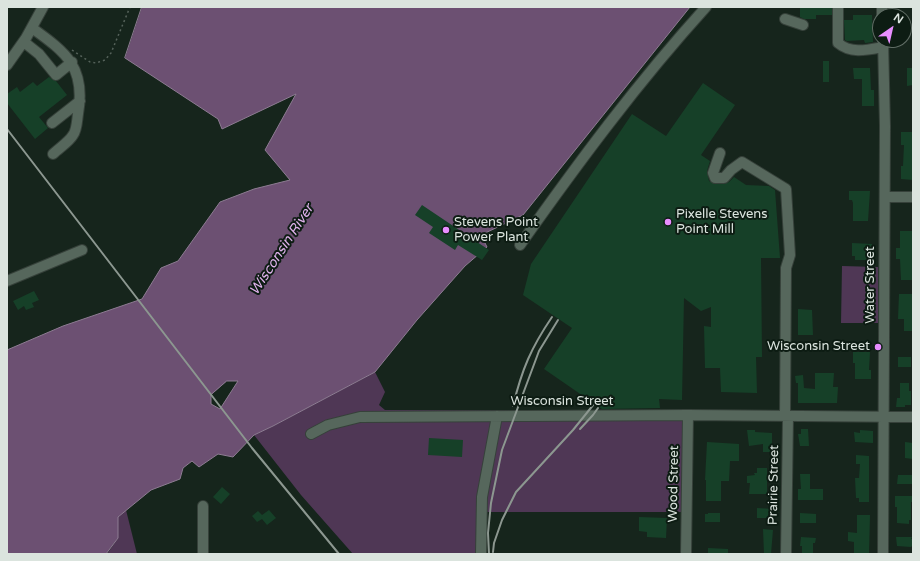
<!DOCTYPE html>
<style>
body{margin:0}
#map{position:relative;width:920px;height:561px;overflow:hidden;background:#16251c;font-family:"Varela Round",sans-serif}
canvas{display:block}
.frame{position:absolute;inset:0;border:8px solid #dbe4de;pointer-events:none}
.north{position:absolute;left:872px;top:8px;width:40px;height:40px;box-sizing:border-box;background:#0d1c13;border:1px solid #5f6c64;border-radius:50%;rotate:34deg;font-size:11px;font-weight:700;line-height:16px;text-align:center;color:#dbe4de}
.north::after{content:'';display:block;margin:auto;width:14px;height:18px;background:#e88eff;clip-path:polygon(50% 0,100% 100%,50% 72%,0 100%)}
</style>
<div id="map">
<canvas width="920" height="561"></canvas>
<div class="frame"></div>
<div class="north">N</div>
</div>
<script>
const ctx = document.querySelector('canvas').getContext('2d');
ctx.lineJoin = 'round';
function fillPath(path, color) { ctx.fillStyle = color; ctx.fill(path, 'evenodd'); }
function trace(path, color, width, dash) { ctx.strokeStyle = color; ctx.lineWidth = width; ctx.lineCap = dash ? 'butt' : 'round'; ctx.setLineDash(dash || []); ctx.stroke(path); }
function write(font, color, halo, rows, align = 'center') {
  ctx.font = font + ' "Varela Round",sans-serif'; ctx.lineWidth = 4; ctx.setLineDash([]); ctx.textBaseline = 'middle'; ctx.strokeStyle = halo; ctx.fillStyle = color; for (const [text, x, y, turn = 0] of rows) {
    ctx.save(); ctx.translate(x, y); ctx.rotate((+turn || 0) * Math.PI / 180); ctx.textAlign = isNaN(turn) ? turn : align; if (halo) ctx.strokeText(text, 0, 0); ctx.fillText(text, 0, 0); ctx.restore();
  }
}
fillPath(new Path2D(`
 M842 266 878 267V323H841Z
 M375 372 385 392 379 405 385 410 687 411 682 512H487L486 554H353L301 495 254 435 273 426Z
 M126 510 137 554H107L118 538V517Z`), '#4f3755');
const water = new Path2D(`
 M142 7H690L523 215 481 235 487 247 465 266 417 320 375 372 273 426 254 435 233 457 218 454 199 467 192 461 183 468 180 479 151 490 118 517V538L106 554H7V350L63 326 142 299 161 268 178 261 220 202 254 189 290 180 265 150 296 94 222 129 218 119 125 58ZM227 381H238L220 409 211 404V395Z`);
fillPath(water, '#6c5072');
trace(water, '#8d7c92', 1);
fillPath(new Path2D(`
 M800 7H832V15H816V19H804L800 17Z
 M853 15H872L873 42 865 43 864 40 847 41 845 40 844 20H853Z
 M823 61H829V82H823Z
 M853 68H870L871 90H874V106H862V79H854Z
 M907 68H913V85L907 86Z
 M49 77 56 81 67 95 39 117 48 128 35 139 7 103V94L17 87 20 92 33 82 37 86Z
 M703 83 735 105 701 155 710 161 707 171 709 181 715 184H724L729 182 734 177 746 185 769 186 775 190 780 258H761L762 357H756L757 393 721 392 720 368H705L704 326 711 327V307L701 311 684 298 682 400 659 399 660 408 602 409 544 369 572 328 523 295 531 264 632 114 666 136Z
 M901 132H913V180L901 179V166H903L904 145H901Z
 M849 191H870L868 221H853V203L852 200H849Z
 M422 205 489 250 482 260 458 245 455 250 429 233 433 227 415 215Z
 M900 231H913L912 280H901L900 259H896V248H900Z
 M852 243 872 244V254H868V260H855V256H852Z
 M34 291 39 300 32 303 34 307 26 310 24 306 18 310 13 301Z
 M899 294H912L913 331H904V319H898Z
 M798 309 812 310 813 335H798Z
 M853 352H870L869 370H871V379H855V363H853Z
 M898 357H911V367H898Z
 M815 373H834L833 387H838L837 403H798V383H796L795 376 803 375 804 388 815 389Z
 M900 383H909V391H911V405H905V407H896L897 398H900Z
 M801 429H808L809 446H800L798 434H801Z
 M747 430H755V432L772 433V452H763V444L749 446Z
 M860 430 873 431V443L855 442 854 432 860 433Z
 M429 438 463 440 462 457 428 455Z
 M707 442 739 444V461H730L729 481H721V501H706V480H705Z
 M905 442 913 443V459L905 458Z
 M856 455 869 456V502H859V498H856L855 478H859L860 464H856Z
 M757 468H767V494H749L750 483H747V476L755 475 754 473H757Z
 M800 474H810V489H823V500H798V489H801Z
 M898 475H913V484H897Z
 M222 487 230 494 221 504 213 497Z
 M895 496H912V502H911V520H909V524L897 523V507H895Z
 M757 508 774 509V518H757Z
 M269 510 276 518 267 525 262 519 257 522 252 516 258 511 262 515Z
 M708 513H720V522H705V514H708Z
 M800 513 816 514V523H800Z
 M857 515H870L869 554H854V542L848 541V532L857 533Z
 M639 517 667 518 666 538 647 537V532L639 531Z
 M763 529 773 530 771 554H764Z
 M801 537 816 538 815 543H813V554H802V546H800Z
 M896 537H912L911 539H913V545L911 547 897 546Z
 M708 548 728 549V554H708Z`), '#164028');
const minor = new Path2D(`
 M838 7V43C851 54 867 50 883 47
 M882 7V16
 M785 19 803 25
 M32 28C67 53 86 68 78 114 77 120 77 130 73 135 69 142 59 148 53 154
 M883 40 885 126 883 554
 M24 42 39 54 56 75 72 62
 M7 65 26 38 43 7
 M52 123 80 101
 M720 153 713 173 715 178H724L731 170 742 162 786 189 790 255 786 268 785 417
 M885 197H913
 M520 245C578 163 638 82 706 7
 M7 281 82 250
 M311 434 328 425 360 417 688 415 913 417
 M203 506V554
 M481 554 482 497 497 416
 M686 554 688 415
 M786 554 788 417`);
trace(minor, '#36413a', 12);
trace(new Path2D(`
 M72 50 90 62 96 63 105 60 111 53 130 7`), '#56635b', 1.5, [2, 3]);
trace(minor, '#56675c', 10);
trace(new Path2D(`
 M7 129 252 448 339 554
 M513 406C522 369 531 348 552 317
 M580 429 593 415 598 408
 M493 552 494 543 502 520 516 492 573 430 594 404
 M489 554 488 533 491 503 502 450 539 351 558 320`), '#8c9790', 2);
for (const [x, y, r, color] of [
 [668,222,4,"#e88eff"],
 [446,230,4,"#e88eff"],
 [878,347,4,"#e88eff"]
]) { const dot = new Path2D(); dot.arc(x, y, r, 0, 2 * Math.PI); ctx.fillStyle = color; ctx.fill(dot); trace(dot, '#0d1c13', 1.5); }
write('13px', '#dbe4de', '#0d1c13', [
 ["Pixelle Stevens",676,215],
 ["Point Mill",676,230],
 ["Stevens Point",454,223],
 ["Power Plant",454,238],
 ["Wisconsin Street",870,347,"right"]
], 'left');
write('13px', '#dbe4de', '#0d1c13', [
 ["Water Street",871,285,-90],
 ["Wisconsin Street",562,402],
 ["Wood Street",674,484,-89],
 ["Prairie Street",774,485,-89]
]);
write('italic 14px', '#e0b2ec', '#0d1c13', [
 ["Wisconsin River",282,250,-57]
]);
</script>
